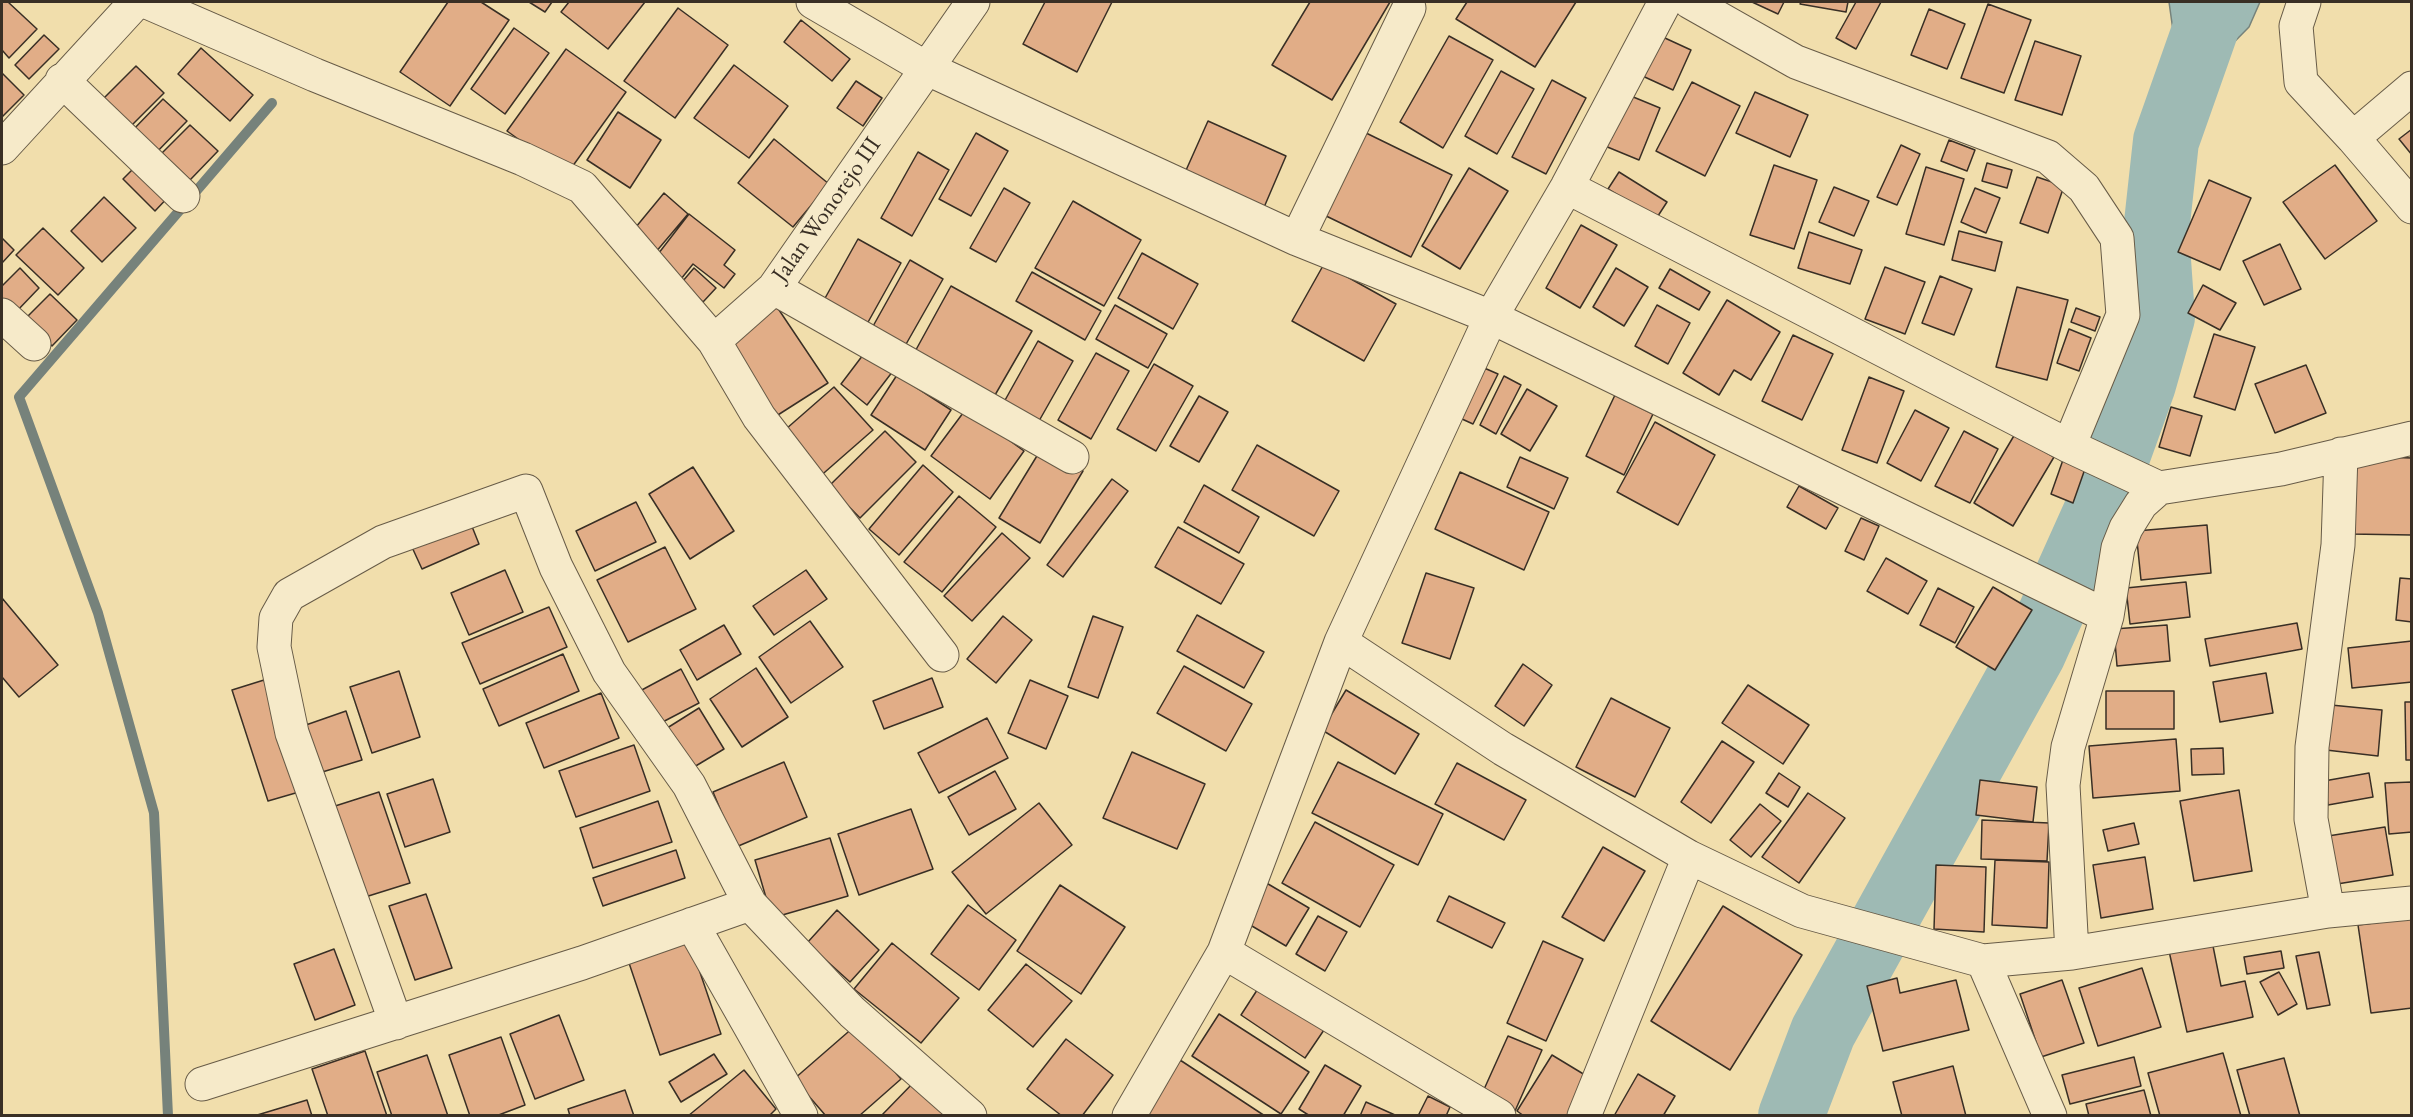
<!DOCTYPE html>
<style>
body{margin:0}
#map{position:relative;width:2413px;height:1117px;overflow:hidden;background:#f1deac;font-family:"EB Garamond",serif}
canvas{display:block}
.frame{position:absolute;inset:0;border:3px solid #392f25;pointer-events:none}
</style>
<div id="map">
<canvas width="2413" height="1117"></canvas>
<div class="frame"></div>
</div>
<script>
const ctx = document.querySelector('canvas').getContext('2d');
ctx.lineJoin = 'round';
function fillPath(path, color) { ctx.fillStyle = color; ctx.fill(path, 'evenodd'); }
function trace(path, color, width, dash) { ctx.strokeStyle = color; ctx.lineWidth = width; ctx.lineCap = dash ? 'butt' : 'round'; ctx.setLineDash(dash || []); ctx.stroke(path); }
function write(font, color, halo, rows, align = 'center') {
  ctx.font = font + ' "EB Garamond",serif'; ctx.lineWidth = 5; ctx.setLineDash([]); ctx.textBaseline = 'middle'; ctx.strokeStyle = halo; ctx.fillStyle = color; for (const [text, x, y, turn = 0] of rows) {
    ctx.save(); ctx.translate(x, y); ctx.rotate((+turn || 0) * Math.PI / 180); ctx.textAlign = isNaN(turn) ? turn : align; if (halo) ctx.strokeText(text, 0, 0); ctx.fillText(text, 0, 0); ctx.restore();
  }
}
const water = new Path2D(`
 M2169 2H2260L2249 27 2182 95Z`);
fillPath(water, '#9ebab4');
trace(water, '#76827b', 1.5);
trace(new Path2D(`
 M168 1116 154 813 98 613 19 397 272 103`), '#76827b', 10);
trace(new Path2D(`
 M1791 1116 1823 1032 2033 653 2099 506 2143 384 2162 317 2156 232 2166 141 2215 2`), '#9ebab4', 66);
const building = new Path2D(`
 M2 2H8L37 29 9 58 2 50Z
 M448 2H481L509 20 450 106 400 72Z
 M529 2H552L545 12Z
 M569 2H645L608 49 561 12Z
 M1045 2H1112L1077 72 1023 44Z
 M1310 2H1390L1332 100 1272 65Z
 M1467 2H1576L1535 67 1456 19Z
 M1752 2H1784L1778 14Z
 M1801 2H1848L1846 12 1800 4Z
 M1856 2H1881L1856 49 1836 38Z
 M1988 4 2031 20 2004 93 1961 78Z
 M678 8 728 45 675 118 624 81Z
 M1929 9 1965 24 1947 69 1911 55Z
 M801 20 850 59 832 81 784 42Z
 M514 28 549 53 505 114 471 89Z
 M1654 33 1691 50 1673 90 1636 73Z
 M44 35 59 49 29 79 15 65Z
 M1449 36 1493 60 1443 148 1400 122Z
 M2035 41 2081 56 2062 115 2015 100Z
 M201 48 253 95 230 121 178 74Z
 M566 49 626 92 567 174 507 131Z
 M734 65 788 106 749 158 694 118Z
 M136 66 164 93 122 135 94 108Z
 M1501 71 1534 89 1497 154 1465 136Z
 M2 73 24 95 2 117Z
 M1552 80 1586 98 1546 174 1512 157Z
 M856 81 882 98 863 126 837 108Z
 M1692 82 1740 106 1705 176 1656 151Z
 M1755 92 1808 115 1790 157 1736 133Z
 M1626 94 1660 108 1639 160 1605 146Z
 M163 99 187 121 152 157 129 134Z
 M618 112 661 140 630 188 587 160Z
 M1208 121 1286 156 1262 212 1183 177Z
 M190 125 218 151 190 180 162 153Z
 M2412 129V155L2399 139Z
 M1362 131 1452 175 1411 257 1322 214Z
 M976 133 1008 151 971 216 939 199Z
 M774 139 829 184 793 227 738 183Z
 M1949 140 1975 150 1967 171 1941 161Z
 M1901 145 1920 154 1897 205 1877 197Z
 M918 152 949 170 912 236 881 218Z
 M141 161 173 192 155 211 123 179Z
 M1987 163 2012 170 2007 188 1982 181Z
 M1774 165 1817 180 1794 249 1750 235Z
 M2335 165 2377 221 2325 259 2283 202Z
 M1926 167 1964 179 1944 245 1906 234Z
 M1469 168 1508 191 1460 269 1422 246Z
 M1619 172 1667 202 1656 219 1608 189Z
 M2037 177 2064 186 2048 233 2020 223Z
 M2209 180 2251 198 2220 270 2178 252Z
 M1834 187 1869 201 1854 236 1819 222Z
 M1004 188 1030 203 996 262 970 248Z
 M1975 188 2000 198 1986 233 1961 222Z
 M664 193 688 214 655 253 631 233Z
 M104 197 136 228 102 262 71 231Z
 M1073 201 1141 240 1104 306 1035 268Z
 M689 214 735 250 724 265 735 274 724 288 693 264 681 279 655 258Z
 M1581 225 1617 245 1580 308 1546 288Z
 M43 228 84 268 58 295 16 255Z
 M1959 231 2002 242 1995 271 1952 260Z
 M1809 232 1862 250 1850 284 1798 268Z
 M2 238 14 250 2 263Z
 M858 239 901 263 867 324 824 300Z
 M2280 244 2301 289 2264 305 2243 261Z
 M1142 253 1198 284 1173 329 1118 298Z
 M910 260 943 279 905 346 872 328Z
 M1324 264 1396 304 1364 361 1292 321Z
 M1885 267 1925 282 1905 334 1865 319Z
 M20 268 39 288 15 313 2 300V286Z
 M694 268 716 288 703 302 682 282Z
 M1616 268 1648 287 1624 326 1593 307Z
 M1670 269 1710 292 1699 310 1659 288Z
 M1032 272 1101 311 1085 340 1016 301Z
 M1940 276 1972 289 1954 335 1922 323Z
 M2203 285 2236 303 2220 330 2188 313Z
 M951 286 1032 331 991 402 912 357Z
 M2017 287 2068 300 2047 380 1996 367Z
 M50 294 77 320 52 346 25 319Z
 M1727 300 1780 332 1751 380 1734 370 1719 395 1683 373Z
 M1115 305 1167 334 1148 368 1096 339Z
 M1657 305 1690 323 1668 364 1635 346Z
 M777 307 828 383 770 420 720 343Z
 M2076 308 2100 317 2095 331 2071 322Z
 M2069 329 2091 338 2079 371 2057 363Z
 M2214 334 2255 347 2235 410 2194 397Z
 M1793 335 1833 354 1802 420 1762 401Z
 M1038 341 1073 361 1039 421 1004 402Z
 M866 351 893 371 867 405 841 384Z
 M1096 353 1129 371 1091 439 1058 420Z
 M1154 364 1193 386 1156 451 1117 429Z
 M1475 364 1498 374 1473 424 1451 414Z
 M2306 365 2326 413 2275 433 2255 384Z
 M897 375 951 410 925 450 871 415Z
 M1504 376 1521 385 1496 434 1480 425Z
 M1869 377 1904 391 1877 463 1842 450Z
 M834 387 873 430 817 479 778 436Z
 M1527 389 1557 406 1530 451 1501 434Z
 M1615 395 1653 414 1624 475 1586 456Z
 M1199 396 1228 412 1199 462 1170 446Z
 M2171 407 2202 416 2190 456 2159 447Z
 M966 409 1024 451 990 499 931 456Z
 M1915 410 1949 428 1921 481 1887 463Z
 M1655 422 1715 455 1678 525 1617 492Z
 M885 431 916 462 860 518 829 486Z
 M1964 431 1998 449 1970 503 1935 486Z
 M2015 434 2054 457 2013 526 1974 503Z
 M1257 445 1339 491 1314 536 1232 490Z
 M1043 446 1083 471 1040 543 999 518Z
 M2352 456 2412 458V535L2350 534Z
 M1520 457 1568 478 1554 509 1507 487Z
 M2064 457 2086 466 2073 503 2051 494Z
 M923 465 953 492 899 555 869 529Z
 M693 467 734 531 690 559 649 494Z
 M1460 472 1549 512 1524 570 1435 529Z
 M1112 479 1128 491 1063 577 1047 565Z
 M1204 485 1259 517 1239 553 1184 522Z
 M1799 486 1838 508 1826 529 1787 507Z
 M959 496 996 527 942 592 904 562Z
 M636 502 656 542 595 571 576 531Z
 M1861 518 1879 526 1864 560 1845 551Z
 M469 519 479 544 422 569 411 545Z
 M2207 525 2211 573 2141 580 2136 531Z
 M1178 527 1244 564 1221 604 1155 567Z
 M1002 533 1030 558 972 621 944 596Z
 M665 547 696 609 628 642 597 580Z
 M1886 558 1927 581 1908 614 1867 591Z
 M505 570 523 612 469 635 451 593Z
 M806 570 827 599 774 635 753 606Z
 M1426 573 1474 588 1450 659 1402 643Z
 M2400 578 2412 579V622L2396 620Z
 M2186 582 2190 617 2130 624 2126 588Z
 M1993 587 2032 610 1995 670 1956 647Z
 M1938 588 1974 607 1955 643 1920 625Z
 M2 598 58 665 19 697 2 677Z
 M549 607 567 647 480 684 462 643Z
 M1197 615 1264 652 1244 688 1177 651Z
 M1003 616 1032 640 996 683 967 659Z
 M1093 616 1123 627 1098 698 1068 687Z
 M810 621 843 667 791 703 759 657Z
 M2297 623 2302 649 2210 666 2205 639Z
 M724 625 741 654 697 680 680 650Z
 M2167 625 2170 661 2117 666 2114 629Z
 M2412 641V682L2352 688 2348 648Z
 M563 654 579 691 499 726 483 689Z
 M1523 664 1552 685 1524 726 1495 706Z
 M1184 666 1252 704 1226 751 1157 713Z
 M756 668 788 717 742 747 710 699Z
 M681 669 699 703 655 726 638 692Z
 M399 671 420 737 372 753 350 687Z
 M2266 673 2273 713 2220 722 2213 682Z
 M932 678 943 707 884 729 873 701Z
 M264 680 299 792 268 801 232 690Z
 M1030 680 1068 696 1046 749 1008 733Z
 M1748 685 1809 725 1783 764 1722 723Z
 M1346 690 1419 734 1395 774 1322 730Z
 M2106 691H2174V729H2106Z
 M601 693 619 738 544 768 526 723Z
 M1611 698 1670 728 1635 797 1576 767Z
 M2405 702H2412V760H2406Z
 M2331 705 2382 710 2378 756 2326 750Z
 M699 708 724 749 689 770 664 730Z
 M346 711 362 760 319 773 303 726Z
 M987 718 1008 758 939 793 918 753Z
 M2176 739 2180 791 2093 798 2089 746Z
 M1722 741 1754 762 1711 823 1681 802Z
 M634 745 650 791 576 817 559 771Z
 M2223 748 2224 774 2192 775 2191 749Z
 M1132 752 1205 784 1177 849 1103 818Z
 M784 762 807 817 736 847 713 792Z
 M1338 762 1443 814 1418 865 1312 813Z
 M1457 763 1526 800 1504 840 1435 804Z
 M995 771 1016 809 969 835 948 797Z
 M1779 773 1800 787 1788 807 1766 793Z
 M2369 773 2373 797 2328 805 2324 781Z
 M433 779 450 832 405 847 387 794Z
 M1980 780 2037 787 2033 822 1976 815Z
 M2412 782V832L2389 834 2385 783Z
 M2239 790 2252 871 2194 881 2180 801Z
 M379 792 410 883 362 898 332 807Z
 M1808 793 1845 818 1799 883 1762 857Z
 M658 801 672 842 593 868 580 828Z
 M1039 803 1072 845 986 914 952 872Z
 M1760 804 1781 821 1751 857 1730 840Z
 M911 809 933 869 859 895 838 834Z
 M1982 820 2049 823 2047 861 1981 859Z
 M1315 822 1394 865 1360 927 1282 883Z
 M2134 823 2139 844 2108 851 2103 830Z
 M2385 827 2393 875 2337 884 2328 836Z
 M830 838 848 896 772 918 755 860Z
 M1603 847 1645 871 1604 941 1562 917Z
 M676 850 685 878 603 906 593 878Z
 M2145 857 2153 909 2101 918 2093 865Z
 M1995 860 2049 862 2047 928 1992 925Z
 M1936 865 1986 867 1984 932 1934 929Z
 M1263 881 1309 908 1286 946 1240 919Z
 M1060 885 1125 927 1081 994 1017 951Z
 M426 894 452 968 415 980 389 906Z
 M1449 896 1505 923 1492 948 1437 921Z
 M968 905 1016 940 979 990 931 954Z
 M1723 906 1802 955 1730 1070 1651 1021Z
 M837 910 879 950 850 982 807 943Z
 M1318 916 1347 932 1325 971 1296 954Z
 M2412 918V1008L2371 1013 2358 925Z
 M689 940 721 1034 660 1055 628 960Z
 M1543 941 1583 959 1546 1041 1507 1023Z
 M2212 941 2221 986 2245 981 2253 1017 2187 1032 2169 951Z
 M892 943 959 998 921 1043 854 989Z
 M334 949 355 1005 315 1020 294 964Z
 M2281 951 2284 968 2247 974 2244 957Z
 M2319 952 2330 1005 2307 1009 2296 956Z
 M1026 964 1072 1001 1033 1047 988 1010Z
 M2142 968 2161 1027 2098 1046 2079 988Z
 M2279 972 2297 1004 2278 1015 2260 982Z
 M1897 978 1900 993 1956 980 1969 1030 1883 1051 1867 986Z
 M2062 980 2084 1043 2041 1057 2020 994Z
 M1261 984 1326 1027 1305 1058 1241 1015Z
 M1219 1014 1309 1072 1281 1114 1192 1056Z
 M559 1015 584 1080 535 1099 510 1034Z
 M855 1026 901 1079 859 1116H826L794 1079Z
 M1508 1036 1542 1050 1515 1111 1481 1096Z
 M501 1037 525 1105 496 1116H470L449 1055Z
 M1066 1039 1113 1075 1082 1116H1062L1027 1089Z
 M365 1051 387 1116H328L312 1069Z
 M2223 1053 2241 1116H2160L2148 1073Z
 M714 1054 727 1074 681 1102 669 1082Z
 M427 1055 448 1116H392L377 1072Z
 M1552 1055 1590 1078 1567 1116H1524L1517 1111Z
 M2134 1057 2141 1086 2070 1104 2062 1075Z
 M2284 1058 2300 1116H2250L2237 1070Z
 M1180 1060 1265 1116H1142Z
 M1325 1065 1361 1086 1343 1116H1310L1299 1109Z
 M1953 1066 1966 1116H1902L1893 1082Z
 M744 1070 776 1109 769 1116H688Z
 M1638 1074 1675 1096 1663 1116H1614Z
 M916 1080 952 1116H881Z
 M625 1090 634 1116H570L568 1109Z
 M2144 1090 2151 1116H2089L2086 1104Z
 M1428 1096 1450 1107 1446 1116H1418Z
 M307 1100 312 1116H254Z
 M1366 1102 1395 1115 1360 1116Z`);
fillPath(building, '#e1ad87');
trace(building, '#392f25', 1.5);
const street = new Path2D(`
 M147 2 315 75 523 159 582 187 714 341 759 417 942 655
 M813 2 926 68 1297 239 1491 317 2107 616
 M1690 2 1796 62 2048 157 2084 188 2117 238 2123 315 2069 446
 M2304 2 2296 26 2301 82 2353 138 2412 207
 M62 80 183 196
 M2353 138 2412 88
 M2 148 136 2
 M1567 187 2069 446 2159 488
 M1297 239 1409 8
 M774 288 1072 457
 M2 315 34 344
 M714 341 774 288 973 2
 M1341 642 1503 749 1689 857 1802 911 1983 961 2072 953 2328 911 2412 903
 M2328 911 2311 819 2312 747 2338 545 2341 454
 M692 924 801 1116
 M1224 952 1499 1116
 M2072 953 2063 785 2068 747 2107 616 2118 548 2126 528 2141 504 2159 488 2281 469 2412 438
 M1983 961 2050 1116
 M396 1023 292 733 274 647 276 618 289 595 383 542 526 491 556 567 609 672 689 785 750 904 852 1012 970 1116
 M202 1084 582 963 750 904
 M1129 1116 1224 952 1341 642 1491 317 1567 187 1665 2
 M1584 1116 1689 857`);
trace(street, '#675b47', 35);
trace(street, '#f6eac9', 33);
write('24px', '#392f25', '#f6eac9', [
 ["Jalan Wonorejo III",827,210,-55]
]);
</script>
